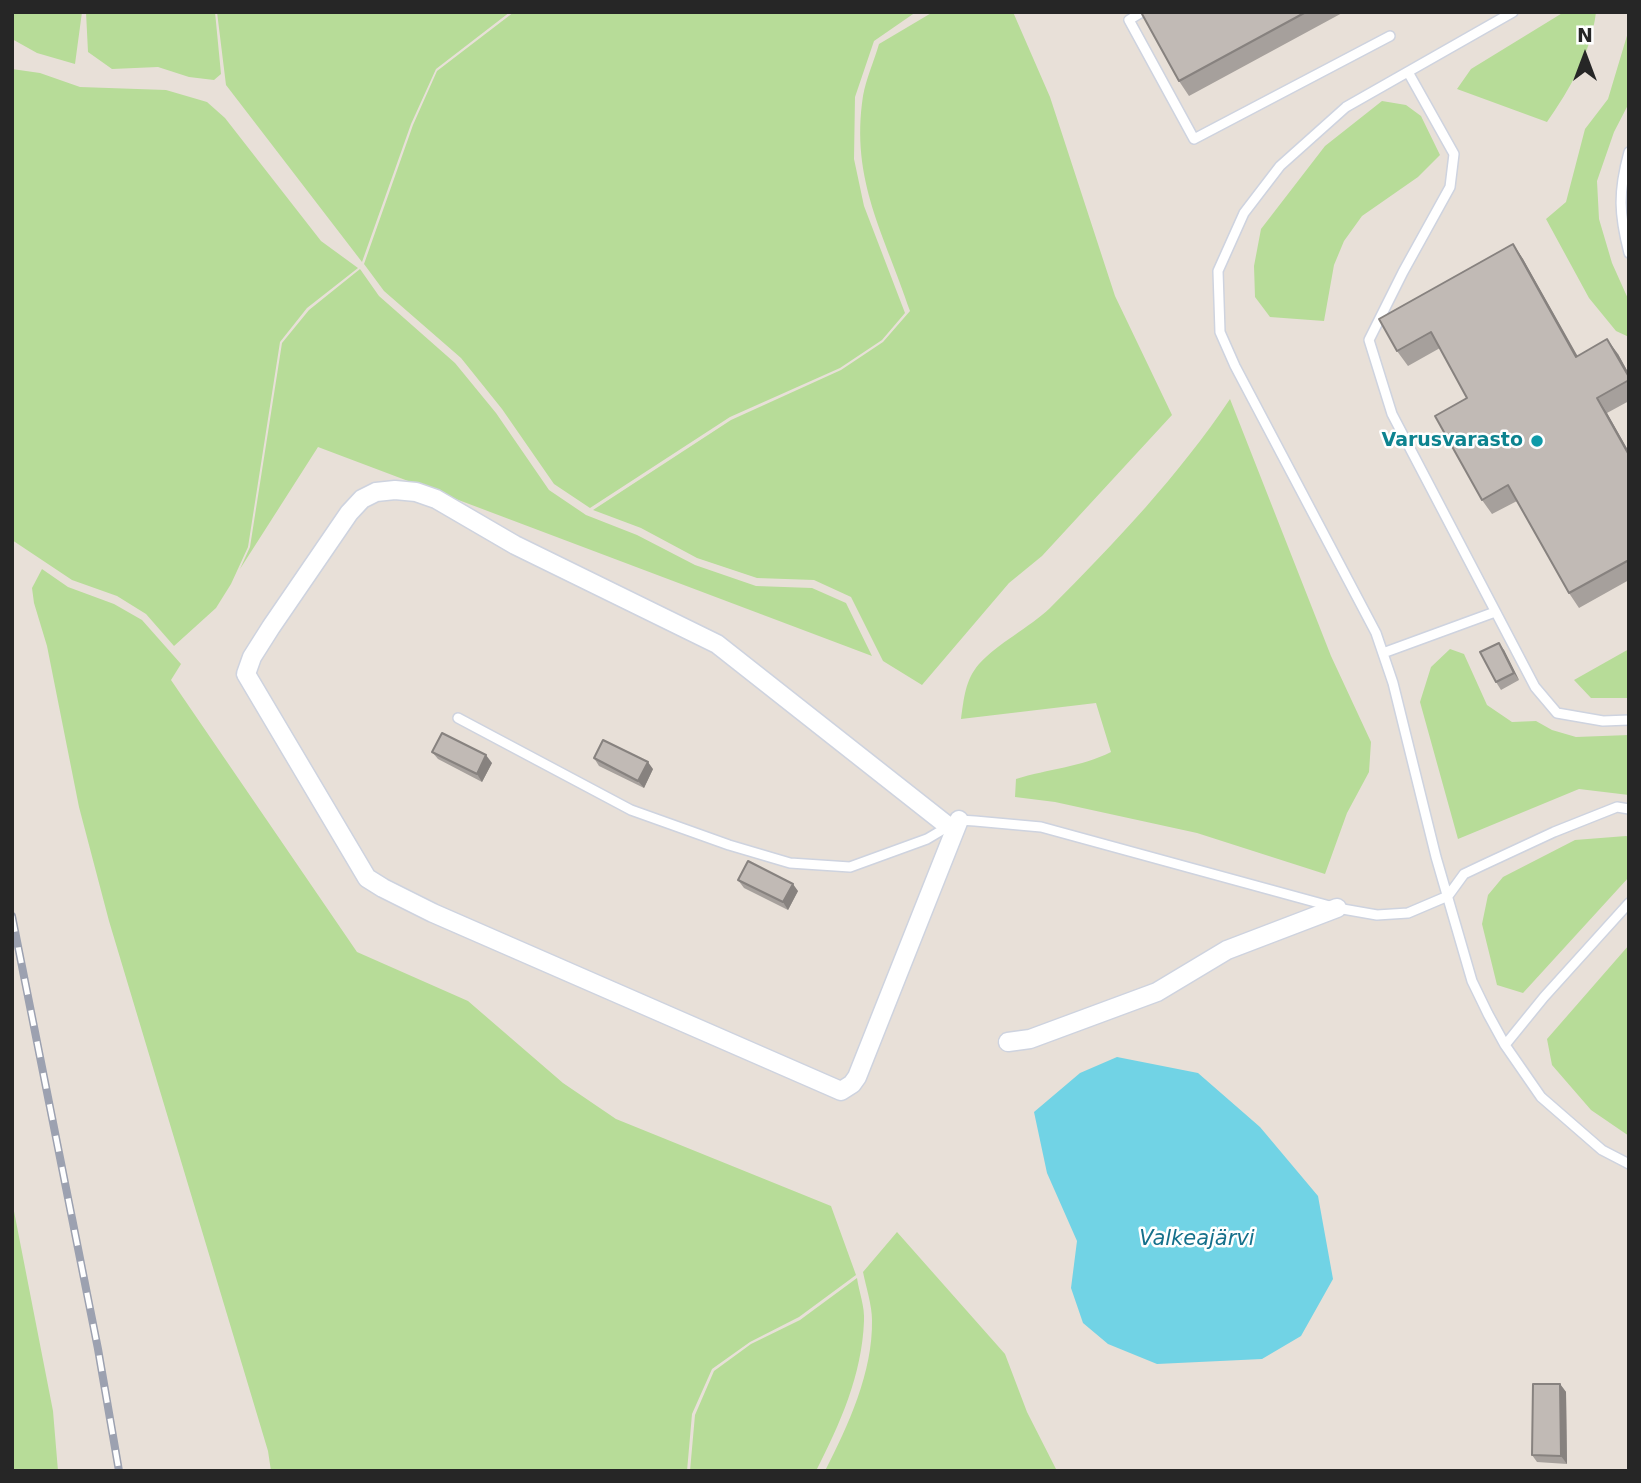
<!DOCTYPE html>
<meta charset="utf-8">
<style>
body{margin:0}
#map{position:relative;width:1641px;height:1483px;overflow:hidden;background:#e8e0d8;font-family:"DejaVu Sans",sans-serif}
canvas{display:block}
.frame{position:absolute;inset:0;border:14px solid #262626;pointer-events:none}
.north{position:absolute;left:1550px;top:21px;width:70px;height:70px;-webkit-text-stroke:5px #fff;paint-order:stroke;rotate:0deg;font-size:19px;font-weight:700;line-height:28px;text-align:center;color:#262626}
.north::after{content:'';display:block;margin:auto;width:24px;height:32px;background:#262626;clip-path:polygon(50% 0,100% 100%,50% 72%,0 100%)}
</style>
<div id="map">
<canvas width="1641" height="1483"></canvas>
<div class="frame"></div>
<div class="north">N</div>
</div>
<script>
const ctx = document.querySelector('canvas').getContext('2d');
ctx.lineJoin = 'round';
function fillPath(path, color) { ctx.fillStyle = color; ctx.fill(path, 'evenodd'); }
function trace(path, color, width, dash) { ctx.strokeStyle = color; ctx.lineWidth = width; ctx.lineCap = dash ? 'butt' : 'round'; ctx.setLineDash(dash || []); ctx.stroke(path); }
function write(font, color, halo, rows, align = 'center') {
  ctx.font = font + ' "DejaVu Sans",sans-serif'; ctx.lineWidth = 5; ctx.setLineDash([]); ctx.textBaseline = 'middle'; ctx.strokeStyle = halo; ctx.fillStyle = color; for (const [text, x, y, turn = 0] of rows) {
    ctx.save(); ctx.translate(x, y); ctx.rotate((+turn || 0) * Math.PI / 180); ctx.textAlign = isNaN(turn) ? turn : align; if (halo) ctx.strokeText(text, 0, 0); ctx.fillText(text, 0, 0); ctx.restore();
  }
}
fillPath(new Path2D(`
 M12 12H82L75 64 37 53 12 39Z
 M86 12H215L221 74 214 80 189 77 158 67 112 69 88 52Z
 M217 12H510L436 69 411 124 362 262 226 85Z
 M514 12H916L874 41 855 97 854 159 864 206 905 313 882 340 840 368 730 417 590 508 554 484 502 409 461 358 384 291 364 264 413 125 437 71Z
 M933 12H1013L1050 97 1115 296 1172 415 1042 556 1009 583 922 685 883 661 851 597 814 580 757 578 697 558 641 528 593 510 731 420 841 370 883 342 910 311C885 235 850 181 863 96 866 79 874 61 879 44Z
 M1564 12H1596C1591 53 1570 89 1547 122L1457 89 1471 69Z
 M1629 29V103L1614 132 1597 181 1599 219 1612 263 1629 301V337L1616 331 1589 298 1546 219 1566 202 1585 129 1608 99Z
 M12 69 40 73 80 87 166 90 207 102 225 118 321 241 358 268 307 308 280 342 248 547 231 584 216 608 174 646 146 614 117 596 72 580 12 540Z
 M1382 101 1406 105 1421 116 1440 155 1418 177 1362 216 1344 241 1334 265 1324 321 1270 317 1255 297 1254 266 1261 229 1325 146Z
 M360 269 379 296 455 363 496 413 549 490 586 515 637 535 695 565 756 586 812 588 846 603 872 656 318 447 240 569 250 547 282 343 309 310Z
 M1230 399 1331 656 1371 742 1369 772 1347 813 1325 874 1197 833 1055 802 1015 797 1016 779C1048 769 1081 767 1111 752L1096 703 961 719C964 699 965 680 979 664 998 643 1029 628 1050 608 1115 543 1179 475 1230 399Z
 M42 569 68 587 114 604 142 620 181 664 171 680 357 952 468 1001 563 1083 616 1119 831 1206 856 1275 799 1317 750 1342 712 1369 692 1414 687 1471H271L268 1451 109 921 79 807 47 646 34 603 32 588Z
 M1450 649 1464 654 1487 705 1512 722 1536 721 1552 730 1576 737 1629 735V795L1579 789 1458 839 1420 702 1431 667Z
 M1629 649V698H1591L1574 680Z
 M1626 836 1629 837V877L1523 993 1497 985 1482 924 1488 895 1503 877 1575 840Z
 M1629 945V1136L1591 1110 1552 1065 1547 1039Z
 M12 1201 53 1411 58 1471H12Z
 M897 1232 1005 1354 1027 1412 1057 1471H825C848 1426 873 1372 872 1320 872 1305 866 1287 863 1272Z
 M857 1278C859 1292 865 1307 864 1321 862 1375 840 1424 816 1471H690L695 1415 714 1371 751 1344 800 1320Z`), '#b7dc98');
fillPath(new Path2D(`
 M1117 1057 1198 1073 1260 1127 1318 1196 1333 1279 1301 1336 1262 1359 1157 1364 1108 1344 1083 1323 1071 1288 1077 1241 1047 1173 1034 1112 1080 1073Z`), '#71d3e5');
const lane = new Path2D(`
 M1142 12 1129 20 1194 139 1390 36
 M1513 12 1346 107 1280 166 1244 213 1218 271 1220 332 1235 366 1376 633 1393 683 1436 857 1472 981 1488 1014 1505 1045 1541 1097 1602 1150 1629 1164
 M1408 72 1454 154 1450 187 1403 272 1369 340 1392 414 1535 687 1557 713 1603 721 1629 720
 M1629 152C1618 192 1619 214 1629 253
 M1383 653 1495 612
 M458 718 631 810 729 845 790 863 850 867 927 839 959 820 975 821 1041 827 1337 908 1377 915 1408 913 1448 896 1464 874 1483 865 1554 832 1617 807 1629 809
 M1505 1045 1544 997 1629 903`);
const street = new Path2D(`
 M948 826 717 644 515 545 436 499 416 492 395 490 376 492 362 499 349 513 271 627 252 657 246 674 367 878 383 888 433 913 841 1091 852 1084 857 1077 959 820
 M1008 1042 1030 1039 1157 992 1227 950 1337 908`);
trace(lane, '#ced3df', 12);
trace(street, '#ced3df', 21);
trace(lane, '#fff', 9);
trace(street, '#fff', 18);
const rail = new Path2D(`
 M12 916 98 1349 119 1471`);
trace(rail, '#9ca1b0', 8);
trace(rail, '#fff', 5, [16]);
fillPath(new Path2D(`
 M1145 12H1344L1189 96 1179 81Z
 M1513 244 1523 259 1577 356 1618 354 1629 374V401L1607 413 1629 452V580L1579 608 1569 593 1517 501 1492 514 1482 500 1467 398 1440 348 1408 366 1397 351Z
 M1504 650 1519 680 1501 690 1496 682Z
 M432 752 492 763 482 782 438 759Z
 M594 758 653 769 644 788 599 766Z
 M738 880 798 891 788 910 744 888Z
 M1560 1384 1566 1392 1567 1464 1537 1462 1532 1455Z`), '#a6a09c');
fillPath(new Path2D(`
 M1513 244 1523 259 1586 371 1576 357Z
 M1607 339 1618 354 1629 374V377Z
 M1597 398 1607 413 1629 452V455Z
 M1499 643 1504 650 1519 680 1514 673Z
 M486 755 492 763 482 782 477 774Z
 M648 762 653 769 644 788 638 781Z
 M793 884 798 891 788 910 783 902Z
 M1560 1384 1566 1392 1567 1464 1561 1456Z`), '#87827f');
const building = new Path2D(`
 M1145 12H1306L1179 81 1142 14Z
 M1513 244 1576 357 1607 339 1629 377V380L1597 398 1629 455V560L1569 593 1508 485 1482 500 1435 416 1467 398 1431 332 1397 351 1379 319Z
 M1499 643 1514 673 1496 682 1480 652Z
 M442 733 486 755 477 774 432 752Z
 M603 740 648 762 638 781 594 758Z
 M748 861 793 884 783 902 738 880Z
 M1533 1384H1560L1561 1456 1532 1455Z`);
fillPath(building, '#c1bab5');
trace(building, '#87827f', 2);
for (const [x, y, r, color] of [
 [1537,441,7,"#0f9aa8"]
]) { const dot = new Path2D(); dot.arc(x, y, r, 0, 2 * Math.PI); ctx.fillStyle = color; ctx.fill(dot); trace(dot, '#fff', 2.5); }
write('bold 19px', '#0d838f', '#fff', [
 ["Varusvarasto",1523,441]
], 'right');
write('italic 21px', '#15708b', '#fff', [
 ["Valkeajärvi",1197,1240]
]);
</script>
